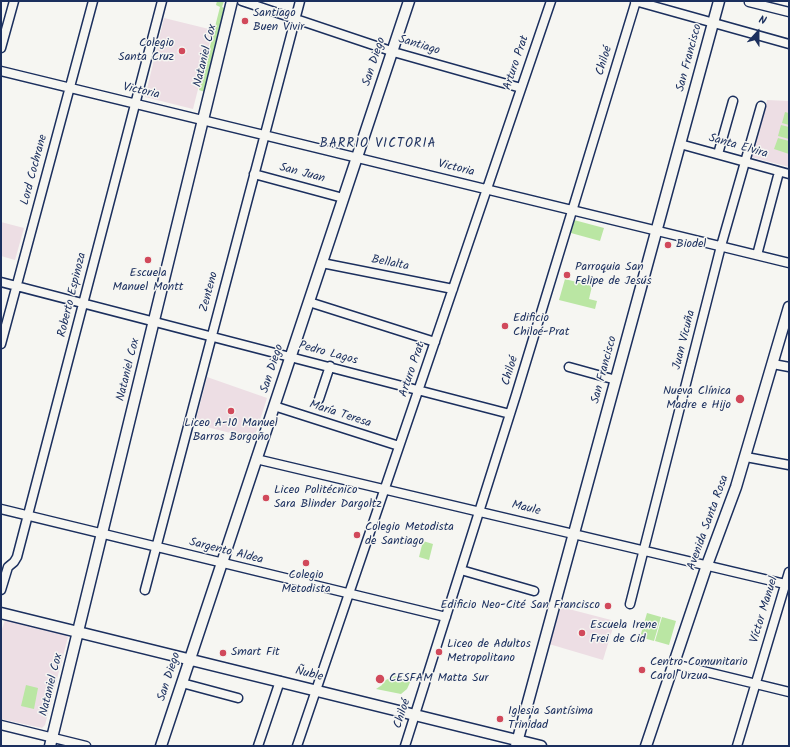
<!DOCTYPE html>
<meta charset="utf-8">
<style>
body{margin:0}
#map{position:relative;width:790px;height:747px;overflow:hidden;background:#f6f6f2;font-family:Kalam,sans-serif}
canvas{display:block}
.frame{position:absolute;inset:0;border:2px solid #1b2f5e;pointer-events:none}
.north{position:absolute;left:738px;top:12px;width:40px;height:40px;-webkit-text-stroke:3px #f6f6f2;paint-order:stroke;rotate:21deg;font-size:11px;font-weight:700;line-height:16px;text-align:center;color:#1b2f5e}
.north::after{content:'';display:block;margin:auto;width:14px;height:18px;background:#1b2f5e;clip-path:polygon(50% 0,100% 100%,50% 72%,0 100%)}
</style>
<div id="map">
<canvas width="790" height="747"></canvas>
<div class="frame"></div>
<div class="north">N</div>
</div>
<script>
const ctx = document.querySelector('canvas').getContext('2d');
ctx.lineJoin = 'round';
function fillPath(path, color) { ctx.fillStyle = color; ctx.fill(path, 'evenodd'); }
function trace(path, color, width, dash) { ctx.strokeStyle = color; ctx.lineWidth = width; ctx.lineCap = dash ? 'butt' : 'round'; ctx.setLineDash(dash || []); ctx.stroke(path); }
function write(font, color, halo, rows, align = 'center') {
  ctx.font = font + ' Kalam,sans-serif'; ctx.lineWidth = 3; ctx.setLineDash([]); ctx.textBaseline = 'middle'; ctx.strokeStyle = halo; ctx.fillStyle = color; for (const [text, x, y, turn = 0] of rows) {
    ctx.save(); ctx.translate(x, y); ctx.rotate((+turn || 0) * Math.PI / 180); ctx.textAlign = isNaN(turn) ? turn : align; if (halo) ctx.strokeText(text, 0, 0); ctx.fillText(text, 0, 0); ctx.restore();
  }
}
fillPath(new Path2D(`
 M164 18 213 30 193 109 145 97Z
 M767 100 789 101V167L751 157Z
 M1 222 24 228 15 260 1 256Z
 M207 377 267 398 254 439 195 424Z
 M561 607 615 621 603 660 549 644Z
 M7 619 65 634 68 637 45 725 42 728 1 719V632L5 620Z`), '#eddee4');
fillPath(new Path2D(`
 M217 1H224L222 7 224 8 205 92 199 90 220 7 216 5Z
 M785 112 789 113V125L782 123Z
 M781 125 789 127V139L778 136Z
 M778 138 789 141V154L774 149Z
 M574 220 604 228 600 241 571 233Z
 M565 279 592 286 589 299 597 301 595 309 559 300Z
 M423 541 433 544 429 560 419 557Z
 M647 613 661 617 654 641 640 637Z
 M662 617 676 621 669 645 655 641Z
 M396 676 408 680 412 678 407 689 401 694 376 689 382 685 383 681Z
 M26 685 38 688 34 709 21 706Z`), '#bae6a3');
const minor = new Path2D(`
 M242 1 397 53 521 88
 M635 1 789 44
 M749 2 789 12
 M1 48 14 1
 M1 71 789 263
 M680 144 789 174
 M718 154 733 101
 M254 174 343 198
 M757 255 779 172
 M322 263 453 289
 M1 282 510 414
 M309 302 435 342
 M1 344 93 1
 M773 364 789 367
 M569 367 616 380
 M319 399 330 366
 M274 406 399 446
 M746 457 789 465
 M256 459 789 585
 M1 509 446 617
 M461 570 534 591
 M1 590 8 567 14 562 17 557 162 1
 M145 590 300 1
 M630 604 721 246 761 106
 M674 664 789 692
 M182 683 238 698
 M1 725 86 746
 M258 746 280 681
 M297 746 551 1
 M405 746 516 395 636 1
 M737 746 789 572`);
const major = new Path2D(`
 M1 613 541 746
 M50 746 232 1
 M161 746 409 1
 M516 746 719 1
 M646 746 707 565 736 487 789 307`);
trace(minor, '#1b2f5e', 11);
trace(major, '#1b2f5e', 13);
trace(minor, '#f6f6f2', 8);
trace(major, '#f6f6f2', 10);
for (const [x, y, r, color] of [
 [245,21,4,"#d1495b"],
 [182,51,4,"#d1495b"],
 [668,245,4,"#d1495b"],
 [148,260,4,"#d1495b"],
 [567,275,4,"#d1495b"],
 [505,326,4,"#d1495b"],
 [740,399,5,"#d1495b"],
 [231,411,4,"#d1495b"],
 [266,498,4,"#d1495b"],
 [357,535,4,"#d1495b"],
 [306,563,4,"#d1495b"],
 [608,606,4,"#d1495b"],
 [582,633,4,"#d1495b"],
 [439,652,4,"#d1495b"],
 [223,653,4,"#d1495b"],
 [642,670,4,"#d1495b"],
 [380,679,5,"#d1495b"],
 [500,719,4,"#d1495b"]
]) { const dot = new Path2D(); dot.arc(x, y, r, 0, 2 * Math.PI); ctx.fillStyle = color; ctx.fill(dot); trace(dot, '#f6f6f2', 1.5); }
write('12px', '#1b2f5e', '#f6f6f2', [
 ["Santiago",253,14],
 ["Buen Vivir",253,28],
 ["Colegio",174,44,"right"],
 ["Santa Cruz",174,58,"right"],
 ["Biodel",676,245],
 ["Parroquia San",575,268],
 ["Felipe de Jesús",575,282],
 ["Escuela",148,274,"center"],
 ["Manuel Montt",148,288,"center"],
 ["Edificio",513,319],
 ["Chiloé-Prat",513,333],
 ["Nueva Clínica",731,392,"right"],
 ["Madre e Hijo",731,406,"right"],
 ["Liceo A-10 Manuel",231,424,"center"],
 ["Barros Borgoño",231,438,"center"],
 ["Liceo Politécnico",274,491],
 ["Sara Blinder Dargoltz",274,505],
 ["Colegio Metodista",365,528],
 ["de Santiago",365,542],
 ["Colegio",306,576,"center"],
 ["Metodista",306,590,"center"],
 ["Edificio Neo-Cité San Francisco",600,606,"right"],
 ["Escuela Irene",590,626],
 ["Frei de Cid",590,640],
 ["Liceo de Adultos",447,645],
 ["Metropolitano",447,659],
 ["Smart Fit",231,653],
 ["Centro Comunitario",650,663],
 ["Carol Urzua",650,677],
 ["CESFAM Matta Sur",389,679],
 ["Iglesia Santísima",508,712],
 ["Trinidad",508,726]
], 'left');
write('12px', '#1b2f5e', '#f6f6f2', [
 ["Santiago",419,46,17],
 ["Nataniel Cox",206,56,-76],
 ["San Francisco",690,58,-75],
 ["Chiloé",605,61,-73],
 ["San Diego",375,62,-72],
 ["Arturo Prat",517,63,-71],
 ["Victoria",141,92,13],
 ["Santa Elvira",738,147,16],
 ["Victoria",456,169,14],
 ["Lord Cochrane",35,170,-75],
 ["San Juan",302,174,15],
 ["Bellalta",390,264,11],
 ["Zenteno",210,292,-75],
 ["Roberto Espinoza",73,295,-76],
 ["Juan Vicuña",685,340,-76],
 ["Pedro Lagos",328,354,15],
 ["San Diego",273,369,-72],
 ["Nataniel Cox",129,370,-76],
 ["Arturo Prat",413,370,-71],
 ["San Francisco",605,370,-75],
 ["Chiloé",511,371,-73],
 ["María Teresa",340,415,18],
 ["Maule",526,509,14],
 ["Avenida Santa Rosa",709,523,-70],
 ["Sargento Aldea",226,552,14],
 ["Víctor Manuel",765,610,-73],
 ["Ñuble",309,675,14],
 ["San Diego",170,677,-72],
 ["Nataniel Cox",52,685,-76],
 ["Chiloé",403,714,-72]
]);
ctx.letterSpacing = '1px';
write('13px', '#1b2f5e', '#f6f6f2', [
 ["BARRIO VICTORIA",378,145]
]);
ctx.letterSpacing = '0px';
</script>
